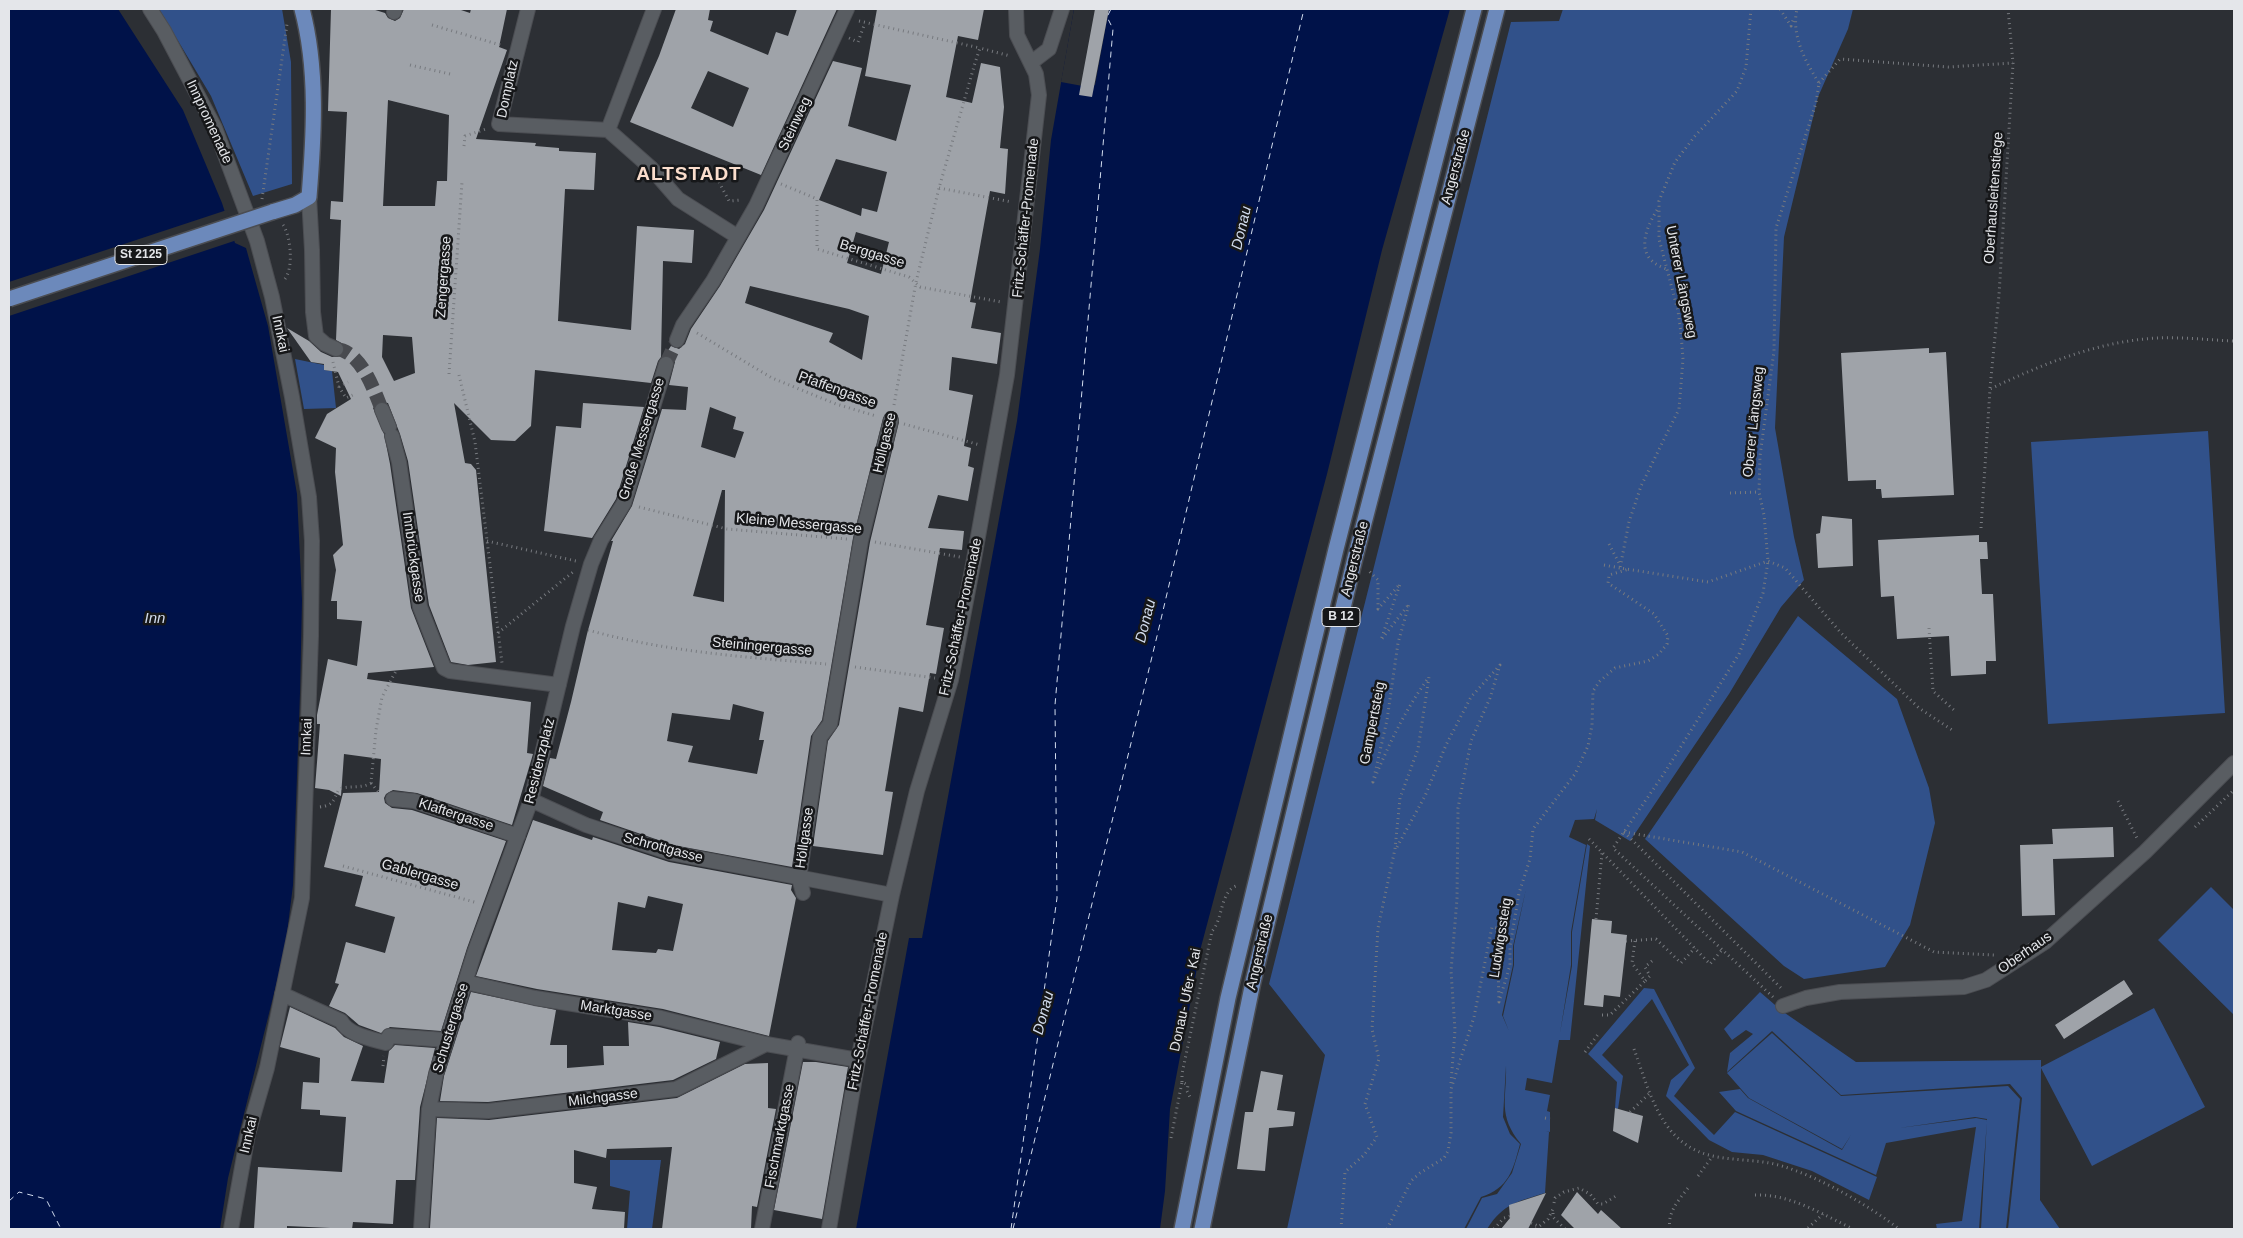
<!DOCTYPE html>
<meta charset="utf-8">
<style>
body{margin:0}
#map{position:relative;width:2243px;height:1238px;overflow:hidden;background:#2c2f34;font-family:Arial,sans-serif}
canvas{display:block}
.frame{position:absolute;inset:0;border:10px solid #e4e6ea;pointer-events:none}
</style>
<div id="map">
<canvas width="2243" height="1238"></canvas>
<div class="frame"></div>
</div>
<script>
const ctx = document.querySelector('canvas').getContext('2d');
ctx.lineJoin = 'round';
function fillPath(path, color) { ctx.fillStyle = color; ctx.fill(path, 'evenodd'); }
function trace(path, color, width, dash) { ctx.strokeStyle = color; ctx.lineWidth = width; ctx.lineCap = dash ? 'butt' : 'round'; ctx.setLineDash(dash || []); ctx.stroke(path); }
function write(font, color, halo, rows, align = 'center') {
  ctx.font = font + ' Arial,sans-serif'; ctx.lineWidth = 5; ctx.setLineDash([]); ctx.textBaseline = 'middle'; ctx.strokeStyle = halo; ctx.fillStyle = color; for (const [text, x, y, turn = 0] of rows) {
    ctx.save(); ctx.translate(x, y); ctx.rotate((+turn || 0) * Math.PI / 180); ctx.textAlign = isNaN(turn) ? turn : align; if (halo) ctx.strokeText(text, 0, 0); ctx.fillText(text, 0, 0); ctx.restore();
  }
}
fillPath(new Path2D(`
 M159 9H282L291 62 292 184 253 196 211 96Z
 M1563 9H1853L1848 29 1818 97 1784 237 1775 428 1794 537 1804 580 1781 607 1729 694 1630 841 1595 820 1597 809 1594 819 1575 820 1569 837 1586 845 1571 932V965L1560 1033 1572 966V932L1587 844 1590 846 1570 1040H1559L1552 1083 1527 1078 1525 1090 1550 1095 1547 1111 1550 1112V1132L1546 1131 1549 1132 1545 1193C1517 1202 1504 1203 1487 1229H1466L1482 1198 1497 1194 1512 1173 1521 1144C1497 1115 1507 1099 1506 1066L1503 1117 1510 1134 1520 1144C1513 1170 1509 1188 1481 1197L1464 1229H1287L1325 1055 1269 984 1511 22 1559 21ZM1526 889 1514 945V965L1503 1016 1509 1031 1502 1015 1513 965V946Z
 M295 359 324 365V370L332 371 336 408 304 409Z
 M2208 431 2225 713 2048 724 2031 442Z
 M1798 616 1897 699 1929 788 1935 823 1910 925 1885 967 1804 979 1784 966 1645 839Z
 M2211 887 2234 910V1015L2158 940Z
 M1644 988 1654 989 1695 1068 1674 1096 1714 1135 1735 1112 1877 1177 1869 1200 1812 1171 1763 1155 1732 1152 1709 1140 1666 1096 1671 1080 1689 1065 1652 999 1602 1055 1623 1076 1618 1109 1615 1108 1617 1082 1588 1054Z
 M1760 992 1782 1011 1856 1062 2041 1060V1067L2154 1008 2205 1107 2092 1166 2041 1068 2040 1200 2060 1229H2008L2022 1098 2010 1084 1841 1095 1772 1031 1727 1072 1730 1053 1753 1034 1746 1030 1732 1040 1724 1029Z
 M1772 1033 1841 1096 2008 1086 2020 1099 2006 1229H1981L1987 1119 1975 1117 1899 1128 1976 1118 1987 1120 1979 1229H1937L1936 1224 1962 1221 1976 1127 1886 1143 1876 1175 1736 1111 1719 1092 1740 1089 1748 1098 1842 1150 1851 1135 1842 1149 1749 1098 1727 1073Z
 M610 1160H661L652 1229H627L630 1191 610 1186Z`), '#31518a');
fillPath(new Path2D(`
 M9 9H118L183 110 222 203 235 243 246 248 268 326 297 494 302 600 300 693 293 885 285 949 228 1178 220 1229H9Z
 M1074 9H1450L1382 250 1327 474 1201 947 1170 1109 1165 1191 1160 1229H856L909 938H922L1017 421 1040 249 1051 140Z`), '#001249');
fillPath(new Path2D(`
 M1074 9H1109L1095 85 1088 84V87L1061 82Z
 M227 210 237 240 9 316V282Z`), '#2c2f34');
trace(new Path2D(`
 M9 1201 19 1192 46 1199 61 1229
 M1011 1229 1057 898 1055 705 1113 29 1107 17 1111 9
 M1013 1229 1158 632 1304 9`), '#d2dcee', 1, [6, 5]);
fillPath(new Path2D(`
 M331 9H372L385 13 388 18 395 21 400 18 404 9H458L470 13 471 9H507L499 47 507 50 476 139 536 143 535 146 559 148V151L596 153 594 190 565 189 558 321 631 330 637 226 694 230 692 263 663 261 661 357 658 361 651 383 535 370 531 426 515 441 491 440 454 403 465 463 471 464 476 470 496 662 468 665 451 662 429 605 408 461 400 434 388 403 379 402 373 408 384 434 390 464 411 608 434 667 368 673 367 679 531 702 527 753 533 754 512 825 417 793 393 790 386 794 384 798 385 803 392 808 412 810 506 841 467 948 441 1031 390 1027 381 1033 359 1025 345 1013 329 1006 339 984 335 983 346 942 385 953 395 917 355 906 363 876 324 867 343 793 379 792 381 759 344 754 341 796 329 790 315 788 320 724H317V715L328 659 357 666 362 621 337 619V601H331L336 570 333 555 343 545 335 472 336 448 315 438 327 414 351 399 338 372 324 370V364L311 362 287 328 309 341 321 352 332 357 341 356 344 352 343 344 336 340 341 220 330 219 331 201 343 202 347 112 328 111ZM388 100 449 115 447 181H437L435 206H383ZM383 335 412 337 415 373 394 381 382 357Z
 M676 9H710L708 20 713 21 710 31 768 55 776 32 788 36 797 9H837L761 175 630 122 659 56ZM708 71 749 88 733 127 691 108Z
 M877 9H984L978 40 958 36 946 97 972 103 981 63 1000 67 1004 107 1000 148 1008 149 1005 194 990 191 970 302 976 303 971 328 1001 333 997 364 952 357 949 390 973 395 964 446 971 448 968 466 974 468 968 501 938 495 928 528 964 531 962 550 940 548 926 625 944 628 936 674 930 673 923 712 899 707 885 791 893 792 883 855 813 846 828 741 839 725 870 542 899 422 897 414 893 411 885 414 883 418 853 538 822 720 811 736 792 867 673 845 600 820 603 812 543 786 550 758 556 759 571 702 587 634 613 541H611L632 506 662 409 686 410 688 387 669 385 675 362 672 358 665 355 671 346 679 349 685 344 691 329 720 286 764 210 833 61 862 68 848 126 896 141 911 85 865 76ZM836 159 887 172 877 212 862 208 861 216 819 200ZM856 232 889 242 881 274 847 263ZM750 286 849 309 869 316 862 360 829 342 833 333 745 303ZM710 407 736 417 733 429 744 432 735 458 701 447ZM722 490H725L724 602 693 596ZM733 704 764 712 759 740H764L757 774 688 762 693 746 667 741 672 713 730 720Z
 M1095 9H1109L1092 97 1079 95Z
 M1929 348V353L1946 352 1954 495 1882 498 1881 489H1876V480L1848 481 1841 353Z
 M583 403 644 407 616 499 592 538 544 531 556 426 581 428Z
 M1822 516 1852 519 1853 566 1818 568 1816 534 1820 533Z
 M1979 535V542H1987L1988 559H1980L1982 594H1993L1996 661H1986V674L1951 676 1949 636 1897 639 1894 596 1881 597 1878 540Z
 M533 820 592 840 593 837 669 862 792 885 791 890 796 898 769 1036 663 1009 537 989 476 976ZM648 896 683 904 673 951 658 949 656 953 612 950 618 902 645 908Z
 M2113 827 2114 857 2053 859 2055 915 2022 916 2020 845 2053 844 2052 829Z
 M1592 919 1612 921 1611 933 1627 935 1620 997 1604 995 1603 1007 1584 1005Z
 M2124 980 2133 994 2064 1039 2055 1025Z
 M471 992 556 1010 550 1045H567V1068L604 1065 603 1046H629L628 1022 659 1027 720 1042 716 1059 673 1080 488 1102 440 1101 444 1076Z
 M290 1007 335 1028 344 1037 363 1046 351 1081 384 1083 389 1051 395 1045 435 1048 420 1107 415 1180H396L393 1224 353 1222 352 1229 287 1226V1229H254L258 1167 342 1172 346 1117 320 1115V1110L301 1109 303 1082 319 1083 320 1058 280 1047Z
 M803 1062H816L848 1067 822 1219 774 1210Z
 M768 1063V1108L776 1109 757 1207 752 1206 751 1229H662L672 1147 607 1149 606 1158 574 1150V1183L597 1187 592 1209 625 1212 624 1229 430 1228 437 1118 489 1120 677 1098 745 1064Z
 M1261 1071 1283 1075 1277 1110 1295 1112 1293 1126 1269 1128 1265 1171 1237 1169 1245 1112H1253Z
 M1615 1108 1643 1116 1638 1143 1613 1131Z
 M1577 1192 1598 1214 1601 1210 1622 1229H1575L1561 1215Z
 M1546 1193 1528 1229H1501L1510 1218 1509 1205Z`), '#9fa3a9');
trace(new Path2D(`
 M336 349C361 351 374 390 382 410
 M666 364 677 340`), '#484a4f', 14, [14, 7]);
const street = new Path2D(`
 M150 9 164 31 215 128 257 241 272 297 292 397 309 497 312 541 311 636 302 898 267 1068 248 1134 231 1229
 M528 9 499 124 608 130 651 168 678 199 738 237
 M394 12 395 9
 M1032 62 1049 49 1062 9
 M608 130 654 9
 M309 197 312 250 313 312 316 336 325 344 336 349
 M677 340 683 325 713 281 756 206 847 9
 M382 410 389 427
 M392 436 399 462 420 607 444 668 450 671 559 685
 M393 799 414 801 518 836
 M531 800 586 825 671 853 892 895
 M803 893 799 878 820 737 830 724 861 540 891 420
 M465 982 535 998 661 1018 766 1044 858 1060
 M282 994 341 1021C348 1035 372 1039 386 1043L389 1036 447 1040
 M1783 1006 1806 998 1840 992 1964 987 1986 980 2045 942 2145 852 2234 763
 M429 1109 488 1111 676 1089 766 1044
 M421 1229 429 1109 436 1074 475 951 531 800 573 626 591 564 601 540 624 503 666 364
 M762 1229 798 1043
 M829 1229 858 1060 892 895 917 791 951 680 974 559 1007 375 1039 95 1036 74 1017 35 1016 9`);
const primary = new Path2D(`
 M272 212 295 205 309 197C314 135 318 69 302 9
 M1182 1229 1228 998 1336 549 1474 9
 M1202 1229 1253 982 1355 558 1497 9`);
trace(street, '#4b4d52', 16);
trace(primary, '#4b4d52', 18);
trace(new Path2D(`
 M1751 9 1746 67 1737 91 1695 136 1675 162 1659 201V239L1678 311 1681 333 1683 359 1679 409 1641 486 1629 522 1620 568 1708 582 1768 561 1785 568 1841 633 1919 708 1952 730
 M1780 9 1791 26 1794 18
 M859 21 980 48
 M432 25 504 46
 M849 38 858 42 865 23
 M410 65 450 74
 M1819 83 1840 59 1948 67 2013 63
 M464 146 465 136 486 129
 M719 182 729 201 742 200
 M781 184 817 199V249L909 277 920 287 1001 302
 M939 188 1012 202
 M262 199 287 24
 M1657 210C1643 233 1635 259 1667 269
 M283 225C291 236 294 270 284 280
 M697 333 772 378 836 404 876 416
 M333 362 339 387 346 398 355 394
 M449 374 462 182
 M459 375 475 442 502 663
 M339 387 348 382
 M1990 388 1999 295 2013 63 2008 9
 M894 405 916 282 939 188 975 63 980 48 1010 56
 M904 424 980 445
 M1730 493 1759 492
 M639 507 727 529 847 539
 M1981 528 1990 389C2043 364 2098 341 2158 338 2183 337 2209 340 2234 341
 M487 541 576 561
 M875 542 960 557
 M1609 544 1620 565
 M1604 565 1620 568
 M1929 628 1933 691 1955 711
 M588 630C666 652 746 657 826 664
 M498 633 573 572
 M855 667 935 678
 M371 783 380 794
 M2118 801 2137 838
 M320 807C334 805 333 801 339 789 350 785 361 789 371 783L376 730 382 697 397 669
 M2195 827 2234 790
 M1624 832 1742 852 1934 952 1994 955
 M1624 832 1783 990
 M1589 839 1710 964 1722 950
 M1397 847 1425 796 1446 745 1471 697 1500 665 1490 698 1471 741 1458 808 1457 899 1451 971 1455 1030 1451 1083
 M343 866 478 903
 M1596 919 1602 853
 M1626 941 1656 939 1681 963 1695 948
 M1635 941 1632 963 1645 981 1650 976 1645 967 1652 961
 M1773 997 1613 848 1663 775 1739 654 1763 593 1768 561 1764 515 1759 492 1760 456 1774 351 1776 228 1816 103 1819 83C1805 61 1791 35 1797 9
 M1602 1015H1610L1645 981
 M1634 1049C1645 1079 1655 1119 1680 1140 1709 1166 1750 1155 1785 1167 1823 1179 1868 1205 1899 1229
 M1585 1052 1599 1033
 M383 1066 384 1056
 M1182 1082V1074L1212 931C1223 920 1220 892 1236 886
 M1630 1112 1651 1092
 M1545 1118 1550 1119
 M1171 1138 1182 1082 1188 1085 1187 1091 1191 1099
 M1698 1176 1712 1157
 M1755 1195C1790 1194 1822 1214 1853 1229
 M1554 1203 1555 1198 1564 1192 1579 1188 1590 1194 1598 1204H1603L1616 1196
 M1553 1213V1217L1565 1229
 M1531 1223 1538 1226
 M1808 1228 1823 1214
 M1341 1229 1345 1172 1364 1155 1377 1137 1365 1104 1379 1059 1372 1029 1378 928 1395 849 1400 798 1418 749 1429 677C1405 710 1389 744 1373 782L1387 720 1398 643 1409 604 1381 640 1400 584 1378 609V580L1368 570
 M1387 1229 1411 1181 1420 1173 1444 1158 1448 1151 1451 1133V1089L1474 1017 1492 927 1497 928 1499 1002 1510 965V946L1519 893 1530 859 1533 829 1575 774 1588 746 1592 725 1593 691 1600 681 1615 668 1648 661 1659 654 1667 644 1668 636 1654 614 1608 583 1609 575 1629 569
 M1494 1229 1504 1218 1510 1216
 M1536 1229 1548 1219 1553 1209
 M1670 1229C1667 1213 1678 1201 1688 1188`), '#777a7f', 3, [1, 4]);
trace(street, '#595d62', 14);
trace(primary, '#6c89bb', 15);
const primaryBridge = new Path2D(`
 M9 299 272 212`);
trace(primaryBridge, '#4b4d52', 18, []);
trace(primaryBridge, '#6c89bb', 15);
for (const [x, y, w] of [
 [141,255,52],
 [1341,617,38]
]) { const box = new Path2D(); box.roundRect(x - w / 2, y - 9.5, w, 19, 4); ctx.fillStyle = '#161719'; ctx.fill(box); trace(box, '#e4e6ea', 1); }
write('bold 12px', '#e4e6ea', null, [
 ["St 2125",141,255],
 ["B 12",1341,617]
]);
write('14px', '#e4e6ea', '#161719', [
 ["Domplatz",508,89,-78],
 ["Innpromenade",209,122,65],
 ["Steinweg",795,124,-65],
 ["Angerstraße",1456,167,-75],
 ["Oberhausleitenstiege",1994,198,-86],
 ["Fritz-Schäffer-Promenade",1026,218,-84],
 ["Berggasse",872,254,17],
 ["Zengergasse",444,277,-86],
 ["Unterer Längsweg",1681,282,79],
 ["Innkai",280,334,78],
 ["Pfaffengasse",837,390,20],
 ["Oberer Längsweg",1754,422,-84],
 ["Große Messergasse",642,439,-73],
 ["Höllgasse",885,443,-77],
 ["Kleine Messergasse",799,524,5],
 ["Innbrückgasse",413,557,82],
 ["Angerstraße",1355,559,-76],
 ["Fritz-Schäffer-Promenade",961,617,-78],
 ["Steiningergasse",762,647,5],
 ["Gampertsteig",1373,723,-79],
 ["Innkai",307,737,-88],
 ["Residenzplatz",540,761,-76],
 ["Klaftergasse",456,815,18],
 ["Höllgasse",805,838,-82],
 ["Schrottgasse",663,848,15],
 ["Gablergasse",420,875,16],
 ["Ludwigssteig",1501,938,-81],
 ["Angerstraße",1260,952,-77],
 ["Oberhaus",2025,953,-35],
 ["Donau- Ufer- Kai",1186,1000,-78],
 ["Marktgasse",616,1011,9],
 ["Fritz-Schäffer-Promenade",868,1011,-79],
 ["Schustergasse",451,1028,-73],
 ["Milchgasse",603,1098,-7],
 ["Innkai",249,1135,-77],
 ["Fischmarktgasse",780,1136,-79]
]);
write('italic 15px', '#d2dcee', '#161719', [
 ["Donau",1242,228,-77],
 ["Inn",155,619],
 ["Donau",1146,621,-76],
 ["Donau",1044,1013,-75]
]);
ctx.letterSpacing = '1px';
write('bold 19px', '#faddcc', '#161719', [
 ["ALTSTADT",689,175]
]);
ctx.letterSpacing = '0px';
</script>
